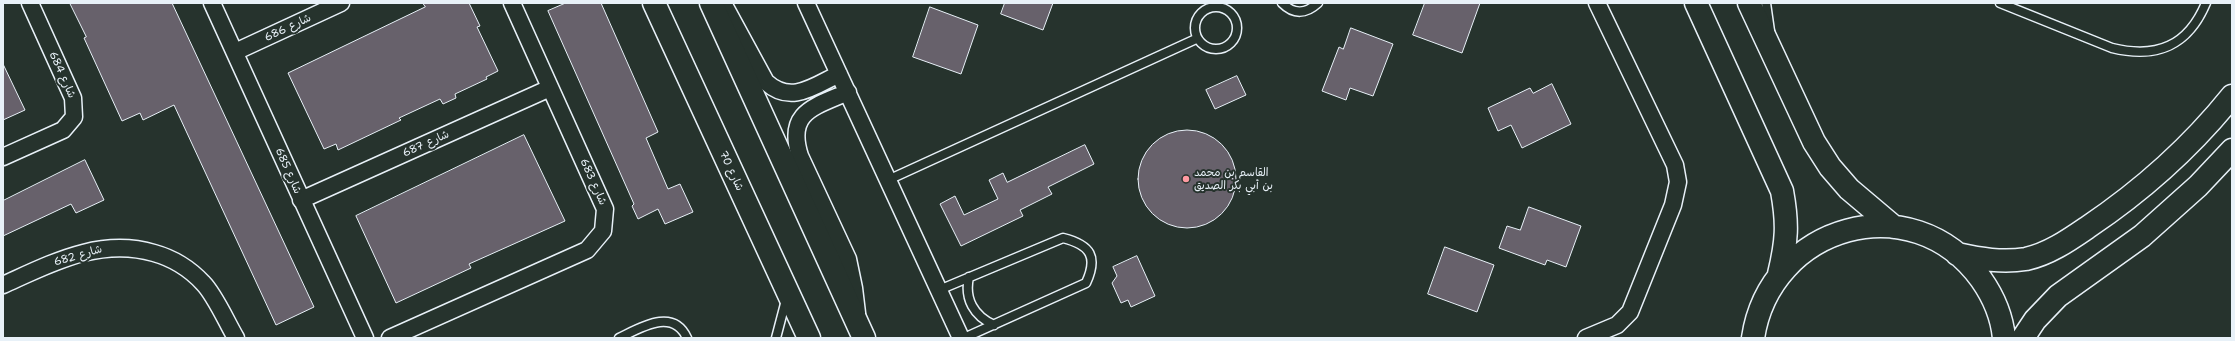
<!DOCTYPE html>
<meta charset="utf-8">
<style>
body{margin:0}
#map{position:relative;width:2235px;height:341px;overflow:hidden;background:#26332d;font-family:"Shantell Sans",sans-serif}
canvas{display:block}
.frame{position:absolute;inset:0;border:4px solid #e8f1f8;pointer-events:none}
</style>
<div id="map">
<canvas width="2235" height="341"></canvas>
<div class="frame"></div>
</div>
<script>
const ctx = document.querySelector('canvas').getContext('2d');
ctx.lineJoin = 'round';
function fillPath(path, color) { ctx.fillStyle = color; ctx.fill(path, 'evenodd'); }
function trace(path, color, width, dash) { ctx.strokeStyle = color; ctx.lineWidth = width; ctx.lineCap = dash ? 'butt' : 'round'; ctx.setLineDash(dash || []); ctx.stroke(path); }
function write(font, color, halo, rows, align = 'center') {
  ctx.font = font + ' "Shantell Sans","Playpen Sans Arabic",sans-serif'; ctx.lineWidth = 4; ctx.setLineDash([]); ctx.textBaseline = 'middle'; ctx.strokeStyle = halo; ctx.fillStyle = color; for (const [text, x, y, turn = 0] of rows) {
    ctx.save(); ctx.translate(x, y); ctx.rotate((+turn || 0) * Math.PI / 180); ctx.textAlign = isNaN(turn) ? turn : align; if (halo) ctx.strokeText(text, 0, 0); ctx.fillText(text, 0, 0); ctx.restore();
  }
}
const building = new Path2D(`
 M70 3H172L314 307 276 325 174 105 143 120 140 113 122 121 84 38 86 37Z
 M423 3H469L480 26 477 27 498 71 486 77 487 79 455 94 456 98 443 104 440 99 399 118 401 120 338 150 336 144 324 149 288 73 425 7Z
 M566 3H601L658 132 646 138 668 189 680 184 693 212 665 224 658 209 638 219 632 206 634 204 548 11Z
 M1005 3H1053L1043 30 1001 14Z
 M1425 3H1480L1462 53 1413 35Z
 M930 7 978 25 961 74 913 57Z
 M1351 28 1393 44 1373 96 1350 88 1346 100 1322 91 1339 47 1343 49Z
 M3 64 25 110 3 120Z
 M1237 76 1246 95 1215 109 1206 90Z
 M1552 84 1571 124 1522 148 1511 125 1498 131 1488 108 1530 88 1533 93Z
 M1138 179a49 49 0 1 1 98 0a49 49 0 1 1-98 0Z
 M524 135 565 221 469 264 471 268 396 303 356 216Z
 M1085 145 1094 164 1048 187 1052 194 1020 210 1023 216 961 246 940 204 955 196 964 215 998 199 989 180 1003 173 1007 182Z
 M85 160 104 200 76 213 71 204 3 236V201Z
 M1529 207 1581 226 1566 267 1547 260 1545 265 1499 248 1507 226 1520 230Z
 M1445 247 1494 265 1477 312 1428 294Z
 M1137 256 1155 296 1131 307 1128 300 1121 303 1112 283 1117 276 1113 267Z`);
fillPath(building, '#67616b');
trace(building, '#e8f1f8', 1);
const lane = new Path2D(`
 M1282 3C1294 15 1306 14 1318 3
 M1766 3 1770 31
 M2000 3 2112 48C2157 59 2188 46 2206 3
 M1195 28a21 21 0 1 1 42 0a21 21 0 1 1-42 0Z
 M888 180 1196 39
 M969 277C964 299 974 316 994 325
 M939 290 1063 238C1091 245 1098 257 1086 283L964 338
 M619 338C640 328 673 307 687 338
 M776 338 786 300`);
const street = new Path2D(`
 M212 3 365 338
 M723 3 766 82C791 105 814 86 839 74
 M806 3 961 338
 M235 52 341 3
 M848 92C814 107 786 112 800 156L848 259 854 288 857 313
 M3 157 63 130 74 117 73 98 30 3
 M301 200 550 88
 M3 285C52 263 100 237 154 253 172 258 190 269 203 283 215 295 227 323 236 338
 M390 338 587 250 603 231 605 209 512 3
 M1586 338 1617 325 1630 312 1673 205 1678 182 1675 165 1597 3`);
const secondary = new Path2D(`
 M654 3 809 338
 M711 3 864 338
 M1696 3 1782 191C1788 224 1787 241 1779 274
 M1749 3 1814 142 1830 167 1849 189 1894 227
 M1957 254C1980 259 2002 263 2026 259 2049 254 2069 240 2088 227 2143 190 2191 147 2232 96
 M1753 338C1770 225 1912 184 1981 279 1993 296 2002 317 2004 338
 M2023 338 2035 320 2058 296 2142 236 2198 186 2232 150`);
trace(lane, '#e8f1f8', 11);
trace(street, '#e8f1f8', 19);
trace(secondary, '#e8f1f8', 25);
trace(lane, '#26332d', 8);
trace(street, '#26332d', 16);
trace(secondary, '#26332d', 22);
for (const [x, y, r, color] of [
 [1186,179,4,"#ff9aa2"]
]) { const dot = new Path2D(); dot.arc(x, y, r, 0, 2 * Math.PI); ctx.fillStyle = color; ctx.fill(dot); trace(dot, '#26332d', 1.5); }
write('11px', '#e8f1f8', '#26332d', [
 ["شارع 686",288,28,-25],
 ["شارع 684",62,75,66],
 ["شارع 687",426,144,-24],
 ["شارع 685",288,171,66],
 ["شارع 70",731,171,65],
 ["شارع 683",593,182,66],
 ["شارع 682",78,256,-16]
]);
write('11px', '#e8f1f8', '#26332d', [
 ["القاسم بن محمد",1194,173],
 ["بن أبي بكر الصديق",1194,186]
], 'left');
</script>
